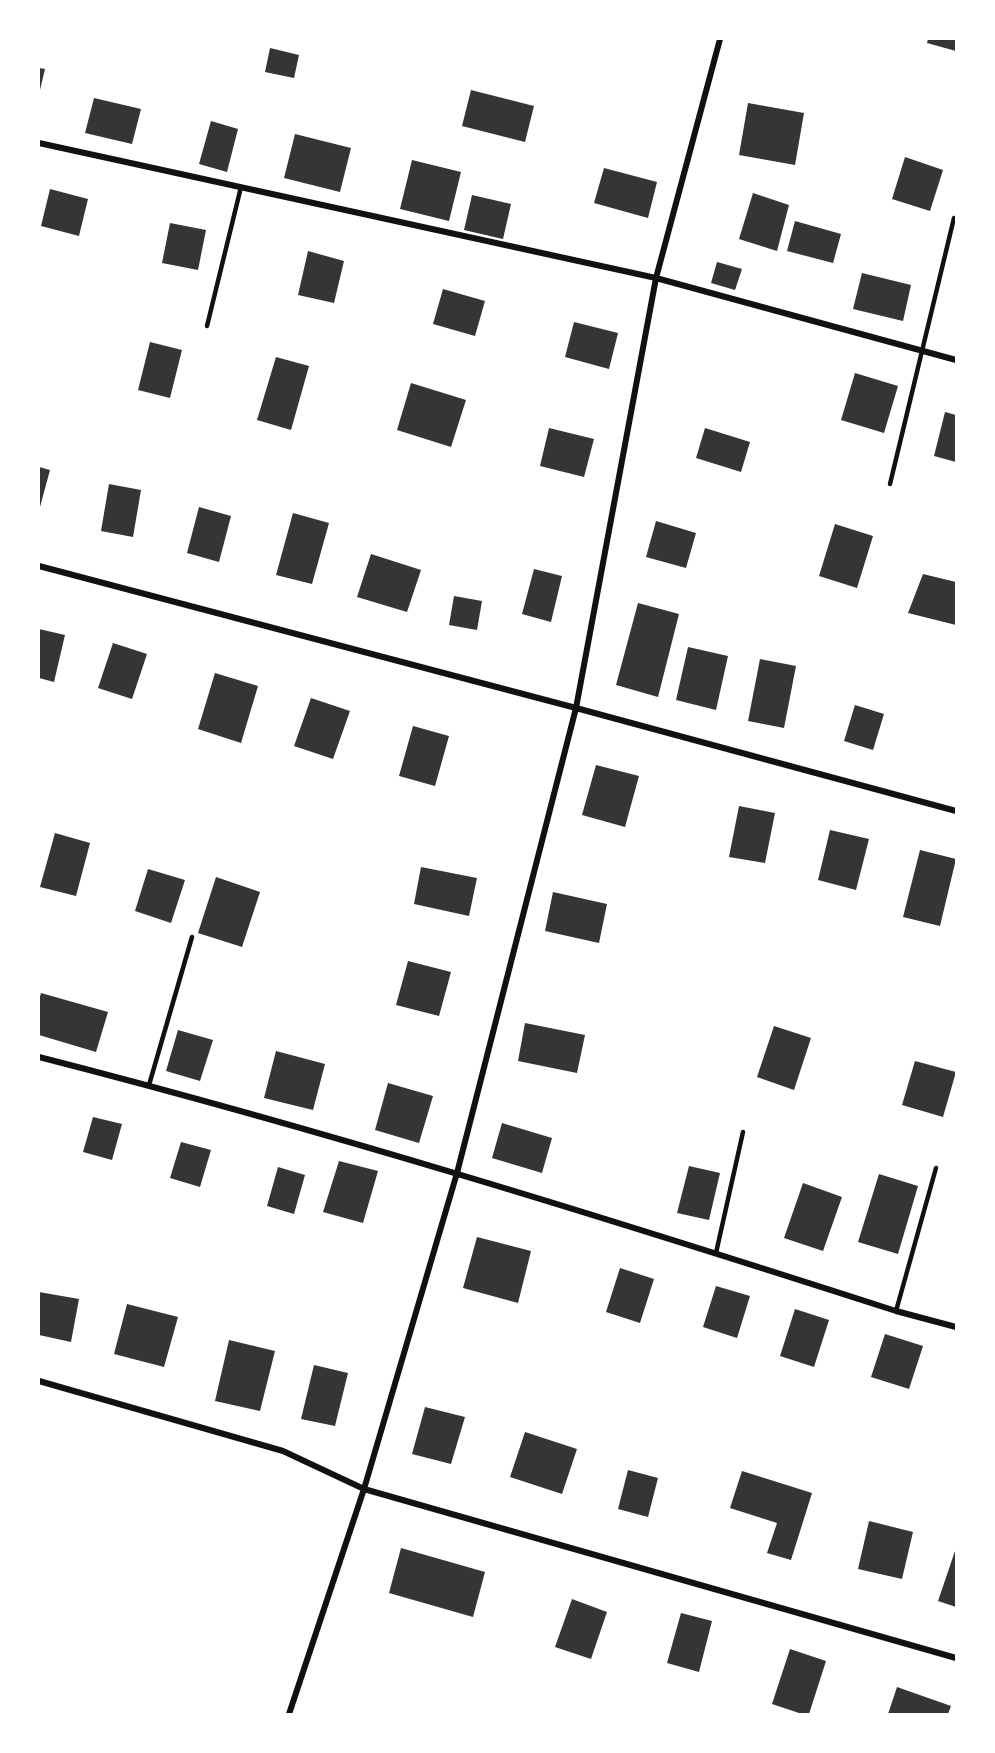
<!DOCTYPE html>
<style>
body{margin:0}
#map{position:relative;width:995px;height:1753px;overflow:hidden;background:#fff;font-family:"Noto Sans",sans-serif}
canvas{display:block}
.frame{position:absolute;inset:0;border:40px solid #fff;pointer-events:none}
</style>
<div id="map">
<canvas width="995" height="1753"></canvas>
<div class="frame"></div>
</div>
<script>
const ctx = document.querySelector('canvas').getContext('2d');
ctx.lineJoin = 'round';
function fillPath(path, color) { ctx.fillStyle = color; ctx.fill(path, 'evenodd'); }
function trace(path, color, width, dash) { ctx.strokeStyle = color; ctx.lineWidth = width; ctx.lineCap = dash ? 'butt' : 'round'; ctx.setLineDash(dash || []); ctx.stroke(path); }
fillPath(new Path2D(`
 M928 39H956V51L927 43Z
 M270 48 299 55 294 78 265 72Z
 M39 68 45 69 40 90H39Z
 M471 90 534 106 525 142 462 126Z
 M94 98 141 109 132 144 85 133Z
 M748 103 804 113 795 165 739 155Z
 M211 121 238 129 227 172 199 164Z
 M295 134 351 148 340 192 284 178Z
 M905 157 943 170 930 211 892 199Z
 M412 160 461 172 449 221 400 209Z
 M604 168 657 182 648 218 594 203Z
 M50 189 88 199 79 236 41 226Z
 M753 193 789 205 777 251 739 239Z
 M472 195 511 204 503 239 464 230Z
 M795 221 841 234 833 263 787 251Z
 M170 223 206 230 198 270 162 263Z
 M308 251 344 261 334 303 298 295Z
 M717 262 742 269 735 290 711 283Z
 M862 273 911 285 903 321 853 309Z
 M443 289 485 301 475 336 433 324Z
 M574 322 618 333 609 369 565 357Z
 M150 342 182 350 170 398 138 390Z
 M276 357 309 366 291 430 257 420Z
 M855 373 898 386 884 433 841 420Z
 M411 383 466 400 451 447 397 430Z
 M945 412 956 415V462L934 456Z
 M549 428 594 439 584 477 540 466Z
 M705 428 750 442 741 472 696 458Z
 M39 467 50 470 40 507H39Z
 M109 484 141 490 133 537 101 531Z
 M199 507 231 516 219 562 187 553Z
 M293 513 329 523 312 584 276 575Z
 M656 521 696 533 686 568 646 557Z
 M835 524 873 536 857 588 819 576Z
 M371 554 421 570 407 612 357 597Z
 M534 569 562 576 551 622 522 614Z
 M923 574 956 582V625L908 613Z
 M454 596 482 601 477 630 449 625Z
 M638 603 679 614 658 697 616 685Z
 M39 629 65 635 54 682 39 678Z
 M113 643 147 654 132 699 98 688Z
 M688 647 728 656 716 710 676 700Z
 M760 659 796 666 784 728 748 721Z
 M215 673 258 686 241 743 198 729Z
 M311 698 350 711 333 759 294 746Z
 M855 705 884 714 873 750 844 741Z
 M413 726 449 736 435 786 399 776Z
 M596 765 639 776 625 827 582 815Z
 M739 806 775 813 765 863 729 857Z
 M830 830 869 839 856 890 818 880Z
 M55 833 90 843 76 896 40 887Z
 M920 850 956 859 940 926 903 917Z
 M421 867 477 878 469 916 414 904Z
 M148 869 185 880 171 923 135 911Z
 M216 877 260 892 242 947 198 933Z
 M553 892 607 904 599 943 545 931Z
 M408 961 451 972 439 1016 396 1005Z
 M41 993 108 1012 96 1052 39 1035V1000Z
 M525 1023 585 1035 577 1073 518 1061Z
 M774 1026 811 1038 794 1090 757 1077Z
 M178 1030 213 1040 200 1081 166 1071Z
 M276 1051 325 1064 313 1110 264 1098Z
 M915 1061 956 1072 943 1117 902 1105Z
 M388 1083 433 1096 419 1143 375 1130Z
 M93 1117 122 1124 112 1160 83 1152Z
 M502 1123 552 1138 542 1173 492 1158Z
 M181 1142 211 1150 200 1187 170 1178Z
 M339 1161 378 1171 363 1223 323 1212Z
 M689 1166 720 1173 709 1220 677 1213Z
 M278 1167 305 1175 294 1214 267 1206Z
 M879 1174 918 1186 898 1254 858 1242Z
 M803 1183 842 1197 823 1251 784 1238Z
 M477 1237 531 1251 518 1303 463 1288Z
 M620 1268 654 1279 640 1323 606 1312Z
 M716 1286 750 1296 737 1338 703 1327Z
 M39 1292 79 1299 71 1342 39 1335Z
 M127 1304 178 1317 164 1367 114 1354Z
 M795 1309 829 1320 814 1367 780 1356Z
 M885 1334 923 1346 909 1389 871 1377Z
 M229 1340 275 1351 260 1411 215 1401Z
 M314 1365 348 1373 335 1426 301 1419Z
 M425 1407 465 1417 451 1464 412 1454Z
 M525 1432 577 1449 562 1494 510 1477Z
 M628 1470 658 1478 648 1517 618 1509Z
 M742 1471 812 1493 791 1560 767 1553 777 1523 730 1508Z
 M869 1521 913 1532 902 1579 858 1569Z
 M401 1548 485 1572 473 1617 389 1593Z
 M956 1548V1607L938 1601Z
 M572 1599 607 1612 591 1659 555 1647Z
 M681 1613 712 1621 699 1672 667 1663Z
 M790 1649 826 1661 809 1714H802L772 1704Z
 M897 1687 951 1706 948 1714H888Z`), '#353535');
trace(new Path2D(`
 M207 326 241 187
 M890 484 954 218
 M149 1085 192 937
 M716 1253 743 1132
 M896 1311 936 1168`), '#111', 4.5);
trace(new Path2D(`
 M39 143 656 278 956 360
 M39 566 576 708 956 811
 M39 1057C328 1131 613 1220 896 1311L956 1327
 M39 1381 283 1451 364 1489 956 1658
 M289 1714 364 1489 457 1173 576 708 656 278 720 39`), '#111', 6);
</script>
